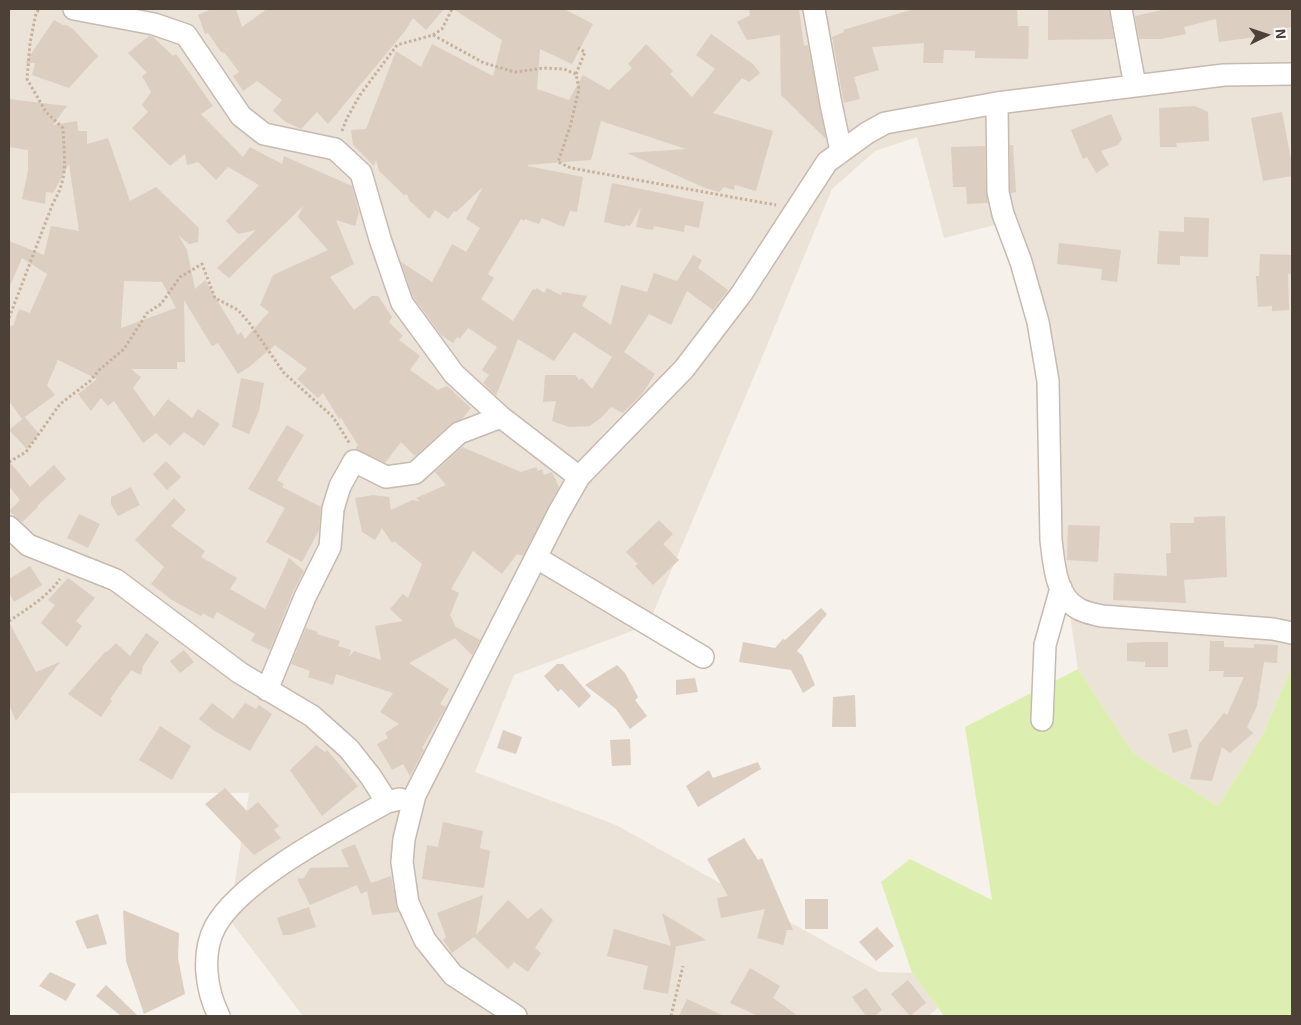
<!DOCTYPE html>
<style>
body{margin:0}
#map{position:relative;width:1301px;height:1025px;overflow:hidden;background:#f7f1eb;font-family:"Exo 2",sans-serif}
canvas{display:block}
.frame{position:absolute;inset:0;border:10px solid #4d4137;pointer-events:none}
.north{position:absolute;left:1241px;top:10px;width:50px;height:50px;-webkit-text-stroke:4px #fff;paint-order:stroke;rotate:86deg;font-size:14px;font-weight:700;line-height:20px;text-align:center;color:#4d4137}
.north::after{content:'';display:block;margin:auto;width:18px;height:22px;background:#4d4137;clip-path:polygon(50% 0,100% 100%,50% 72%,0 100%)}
</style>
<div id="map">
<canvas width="1301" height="1025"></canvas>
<div class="frame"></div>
<div class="north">N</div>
</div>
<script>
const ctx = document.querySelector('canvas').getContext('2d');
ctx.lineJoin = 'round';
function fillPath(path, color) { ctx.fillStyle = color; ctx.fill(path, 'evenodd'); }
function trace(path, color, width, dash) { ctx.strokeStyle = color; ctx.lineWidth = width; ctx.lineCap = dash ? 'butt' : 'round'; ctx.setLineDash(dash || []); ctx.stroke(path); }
fillPath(new Path2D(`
 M9 9H1292V666L1263 734 1218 806 1134 754 1078 669 1059 540 1061 510 1014 220 944 238 917 137 875 151 832 189 755 374 648 625 514 675 475 772 616 825 879 972 912 973 938 1008 928 1016H303L229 919 249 793H9Z`), '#ebe2d8');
fillPath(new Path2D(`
 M1292 666V1016H944L912 973 881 882 910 859 992 900 965 727 1078 669 1134 754 1218 806 1263 734Z`), '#ddefb0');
fillPath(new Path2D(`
 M212 9H236L242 27 267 9H444L426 30 413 18 405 31 328 124 317 112 301 129 286 122 273 111 282 100 257 81 243 91 233 76 239 72 225 53 221 52 208 33 205 34 198 15Z
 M453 9H564L593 24 572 64 540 49 537 89 569 100 583 75 609 90 632 68 628 64 646 44 673 71 670 74 692 97 715 69 696 55 711 34 753 64 760 73 749 82 742 78 713 113 773 131 756 191 735 185 734 190 724 187 719 192 705 188 627 153 686 149 601 121 591 160 528 165V166L583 177 577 212 570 211 564 227 542 218 539 224 525 219 524 221 521 219 488 274 494 278 481 299 513 321 533 289 535 290 537 288 544 293 547 288 561 295 562 292 587 296 582 306 611 325 621 285 647 292 654 273 677 281 693 255 702 260 698 268 728 290 713 310 687 291 671 325 649 314 624 352 655 374 642 394 623 413 611 407 603 416 590 426 569 427 552 421 556 401 543 402 545 375H575L579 380 582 378 592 389 612 357 574 332 554 361 518 339 496 396 483 383 489 375 482 370 497 347 468 328 460 339 457 337 453 343 441 335 413 297 401 262 432 282 452 244 466 252 480 228 466 219 483 187 456 212 454 211 448 219 435 210 429 219 409 200 407 194 404 195 379 171 376 160 374 166 353 145 351 130 366 129 396 51 421 67 432 44 493 76 502 40Z
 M749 9H799L804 46 808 45 826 139 781 95 780 35 747 40 737 22 750 15Z
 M914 9H1017L1018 26H1029L1028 59 975 58V51L944 50 943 63H923L924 43 872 47 879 70 854 77 860 99 844 103 832 37 844 32 843 30Z
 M1082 9H1109L1114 39 1048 40V10H1082Z
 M1166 9H1292V27L1286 28V33L1219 42 1216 19 1184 27 1186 34 1161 39H1139L1135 16Z
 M54 20 63 25H66L73 29 98 56 69 88 32 75 35 63H25Z
 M149 36 153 37 173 56 176 54 213 106 201 114 243 157 250 147 282 164 284 156 352 186 359 212 355 226 336 220 354 264 330 277 354 310 372 296H378L392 317 389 322 403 336 399 340 420 356 410 370 438 390 447 386 471 408 462 419 451 424 415 456 401 442 385 463 355 449 358 445 341 418 339 419 323 393 318 398 297 379 307 369 275 345 249 367 238 374 218 343 212 346 184 300 185 362H177V369H131L141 377 133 388 154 417 168 399 192 418 198 409 220 424 204 446 184 432 170 446 156 433 143 443 114 401 108 406 101 398 91 411 78 394 97 379 58 360 47 385 55 395 22 419 9 401V325L13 326 19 309 30 313 47 274 22 258 9 288V241L44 255 51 226 79 231 69 164 53 193 46 192 45 204 22 199 28 171V150L9 147V99L67 106 53 125 77 121 78 131H87V144L108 138 130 201 156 187 199 228 198 242 189 244 178 235 187 250 195 289 205 280 238 335 241 332 245 339 269 312 260 305 273 275 328 250 298 217 303 206 229 278 217 268 256 230 238 234 226 221 259 185 228 167 216 180 198 162 187 165 185 154 170 166 132 128 148 112 142 105 151 92 142 76 147 73 128 53ZM124 281 162 282 176 308 121 328Z
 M1195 106 1208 112 1209 141 1176 143 1177 147H1160L1159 108Z
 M1282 112 1292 165V176L1263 181 1251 118Z
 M1111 114 1122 139 1118 145 1101 151 1109 165 1096 173 1087 157 1083 159 1071 130Z
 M1010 145H1013L1016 192 1011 193 1010 191Z
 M985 146 986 192 988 203 967 204 966 187H953L951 147Z
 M612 183 704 202 699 228 685 225 684 232 654 226 653 230 636 227 641 207 630 226 625 225V227L604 222Z
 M1184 217 1209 218 1208 257 1180 256V265L1157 264 1159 231 1184 232Z
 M1059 243 1121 250 1117 282 1101 280 1102 269 1057 264Z
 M1260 254 1292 255V274H1288L1289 310 1272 311V306L1258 307 1256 276H1259Z
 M241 378 264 383 259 411 249 434 232 427Z
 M25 417 39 434 27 449 9 430Z
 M287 425 304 435 277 480 284 484 282 487 321 507 319 530 302 562 266 542 285 508 248 489Z
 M462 447 521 472 536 467 538 471 542 469 544 475 552 472 559 487 523 556 517 554 502 574 473 551 451 589 459 593 450 615 456 627 480 640 472 655 455 638 409 663 449 689 440 704 446 707 422 748 424 750 410 776 403 764 392 770 377 744 388 738 385 733 399 724 380 712 393 693 336 674 333 685 308 677 310 671 291 664 306 628 318 632 317 634 340 641 338 646 351 650 349 657 354 651 381 660 375 626 403 621 390 609 403 594 408 598 422 564 394 541 392 543 382 528 375 540 362 532 355 498 373 495 389 497 391 510 412 500 420 501 416 498 446 485 435 472Z
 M9 461 30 487 54 465 66 479 37 506 38 507 22 522 9 511 20 500 9 486Z
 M166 461 181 477 167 490 153 474Z
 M131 487 140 505 118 516 111 504V497Z
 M174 498 186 510 171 526 205 551 201 557 237 578 230 589 265 609 289 558 304 571 293 592 270 650 251 641 255 634 217 612 213 619 203 613 201 616 172 600 151 584 164 567 135 540Z
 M79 514 100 524 88 548 67 538Z
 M1225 516 1227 577 1184 580 1186 603 1113 600 1114 573 1167 576 1166 553H1171L1170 523H1194V517Z
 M659 520 673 534 663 544 679 560 653 585 635 566 638 564 626 552Z
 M1068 525 1100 526 1098 562 1067 560Z
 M30 566 42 585 14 602 9 592V579Z
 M68 578 95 598 76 621 82 626 67 647 41 623 55 605 48 600Z
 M821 608 827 614 797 651 802 655 815 685 803 693 791 670 739 662 743 642 775 648 783 639 785 640Z
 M9 622 36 672 60 662 16 721 9 705Z
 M146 633 159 642 143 666 141 675 131 670 110 699 112 701 101 717 68 694 106 651 107 652 116 643 130 656Z
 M1210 641H1224V647L1254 648V644L1278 645 1277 663 1264 662 1257 706 1247 727 1253 733 1230 753 1222 747 1212 781 1190 779 1199 744 1224 713 1227 715 1244 677H1223L1224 671H1209Z
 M1144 642H1168V667H1145V662L1127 661V643Z
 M184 650 194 662 180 673 170 661Z
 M557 664H563L591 696 579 708 561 689 558 692 544 676Z
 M617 665 625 673 638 697 635 700 647 716 630 729 616 709 585 685Z
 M695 678 698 692 676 695V680Z
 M855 695 856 727H832L833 697Z
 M212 703 233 719 245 703 256 709 259 705 272 714 250 751 213 730 199 719Z
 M160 726 191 746 172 780 139 760Z
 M1187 729 1192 747 1173 753 1168 734Z
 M503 730 522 737 516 754 497 748Z
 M630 739 631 765 612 766 610 740Z
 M316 745 325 752 327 750 358 786 322 816 290 770Z
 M758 762 761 769 698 807 686 786 709 770 713 778Z
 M225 788 247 811 258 802 279 826 274 830 281 838 254 855 205 804Z
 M443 822 483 831 480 848 490 851 484 888 422 879 427 845 438 847Z
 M744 838 758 860 762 858 793 930H787L783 945 757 938 765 909 721 918 717 898 728 896 707 859Z
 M355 844 371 883 391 876 398 912 372 915 367 891 361 894 357 885 310 905 297 879 304 878 310 868 349 867 341 850Z
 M483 895 476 935 508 900 528 919 541 908 553 920 535 948 541 953 528 972 514 962 508 969 474 937 452 953 443 940 446 937 437 913Z
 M805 899H828V929H805Z
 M309 907 316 927 290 935H283L277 918Z
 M123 910 179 933 178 958 185 994 144 1014 126 961Z
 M662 913 706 940 674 947H676L668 994 643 989 648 966 607 956 614 929 671 946Z
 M98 914 107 944 87 949 75 921Z
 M877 927 894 946 876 961 859 942Z
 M750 968 780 986 773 998 798 1016H758L730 1003Z
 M50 972 76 984 66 1001 39 986Z
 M908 980 926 1003 910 1016 891 994Z
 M106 985 137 1015 136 1016H121L96 996Z
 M866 988 882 1010 875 1016H866L852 997Z
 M687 999 724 1016H679Z`), '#ddcec2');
const minor = new Path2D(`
 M74 9 154 24 186 35 241 116 264 134 335 149 361 173 380 239 402 303 454 374 501 417 579 477
 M814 9 831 104 841 151
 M1121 9 1135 86
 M997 103 998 192 1003 214 1021 262 1038 322 1048 381 1051 540C1054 563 1055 597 1079 609 1086 613 1094 614 1102 616L1273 629 1292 633
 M9 527 28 545 116 580 240 673 312 716 349 749 371 777 387 802
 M537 558 703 657
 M267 690 305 597 330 547 333 509 340 486 354 461 386 477 415 473 459 433 501 417
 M1042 720 1045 645 1061 588
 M219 1016C206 990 201 954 215 927 240 880 339 829 387 802L400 799
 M516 1016 453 975 425 940 408 903 402 862 404 839 415 795 559 512 579 477 684 369 742 293 827 162 867 133 885 123 997 103 1224 75 1292 74`);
trace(minor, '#c7baaf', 24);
trace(new Path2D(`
 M433 35 442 29 452 9
 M576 74 585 52 578 48
 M342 131 347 118 360 95 397 45 433 35 484 63 515 72 544 68 564 69 576 74 579 89 570 127 558 162 571 168 776 205
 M9 318 53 203C69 177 64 157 63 128L46 112 27 79 30 43 36 13 39 9
 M9 462 26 452 60 404 90 381 99 370 124 349 147 313 161 304 180 277 202 264 215 298 238 310 250 324 284 373 333 417 350 444
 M9 621C27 609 47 597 60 579
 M671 1016 683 966`), '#c7b19b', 3, [2.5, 2.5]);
trace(minor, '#fff', 21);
</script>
